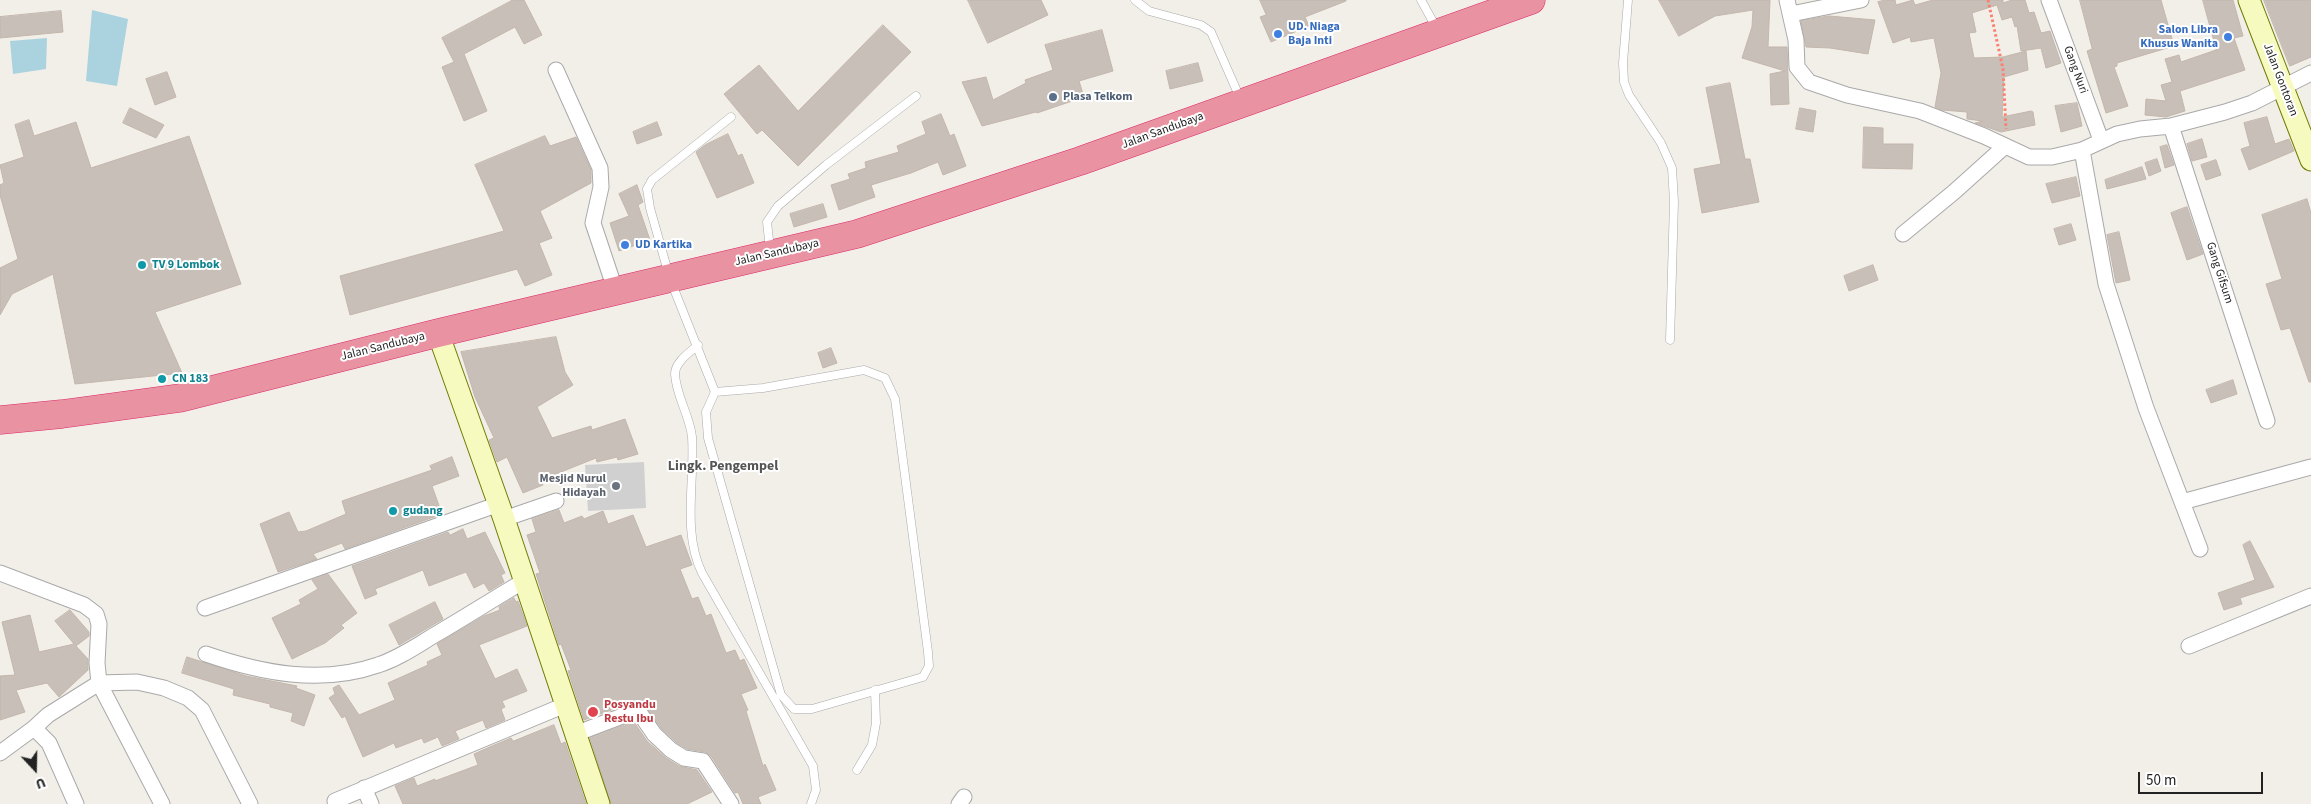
<!DOCTYPE html>
<style>
body{margin:0}
#map{position:relative;width:2311px;height:804px;overflow:hidden;background:#f2efe9;font-family:"Source Sans 3",sans-serif}
canvas{display:block}
.north{position:absolute;left:10px;top:744px;width:50px;height:50px;-webkit-text-stroke:4px #fff;paint-order:stroke;rotate:159deg;font-size:14px;font-weight:700;line-height:20px;text-align:center;color:#222}
.north::after{content:'';display:block;margin:auto;width:18px;height:22px;background:#222;clip-path:polygon(50% 0,100% 100%,50% 72%,0 100%)}
.scale{position:absolute;left:2138px;top:772px;width:125px;height:22px;box-sizing:border-box;border:2px solid #222;border-top:0;padding-left:6px;font-size:15px;line-height:18px;white-space:nowrap;color:#222;-webkit-text-stroke:4px #fff;paint-order:stroke}
</style>
<div id="map">
<canvas width="2311" height="804"></canvas>
<div class="north">U</div>
<div class="scale">50 m</div>
</div>
<script>
const ctx = document.querySelector('canvas').getContext('2d');
ctx.lineJoin = 'round';
function fillPath(path, color) { ctx.fillStyle = color; ctx.fill(path, 'evenodd'); }
function trace(path, color, width, dash) { ctx.strokeStyle = color; ctx.lineWidth = width; ctx.lineCap = dash ? 'butt' : 'round'; ctx.setLineDash(dash || []); ctx.stroke(path); }
function write(font, color, halo, rows, align = 'center') {
  ctx.font = font + ' "Source Sans 3",sans-serif'; ctx.lineWidth = 4; ctx.setLineDash([]); ctx.textBaseline = 'middle'; ctx.strokeStyle = halo; ctx.fillStyle = color; for (const [text, x, y, turn = 0] of rows) {
    ctx.save(); ctx.translate(x, y); ctx.rotate((+turn || 0) * Math.PI / 180); ctx.textAlign = isNaN(turn) ? turn : align; if (halo) ctx.strokeText(text, 0, 0); ctx.fillText(text, 0, 0); ctx.restore();
  }
}
fillPath(new Path2D(`
 M644 462 646 508 588 511 585 465Z`), '#d0d0d0');
fillPath(new Path2D(`
 M92 10 128 19 117 86 86 81Z
 M47 38 46 69 13 74 10 41Z`), '#aad3df');
const building = new Path2D(`
 M513 0H524L542 35 524 44 515 27 464 54 487 111 464 121 442 67 454 62 442 38Z
 M968 0H1041L1048 15 988 43Z
 M1260 0H1346V1L1305 17 1309 26 1271 42 1260 17 1266 15Z
 M1659 0H1770L1768 47H1787L1789 104 1771 105 1770 74 1785 71 1742 58 1752 27 1753 10 1715 16 1679 36Z
 M1886 0H1895L1896 5 1913 0 1915 5 1933 0H2003V3L2012 0H2025L2029 13 2034 12 2041 33 2050 31 2061 63 2046 68 2041 48 2021 51 2017 26 2015 27 2012 17 2002 20 1997 5 1972 13 1976 32 1969 33 1974 58 2003 57 2026 51 2028 70 2004 77 2002 117 2031 111 2033 112 2035 125 2001 132 1975 123 1983 121 1967 119V112L1942 110 1935 107 1941 73 1934 38 1911 42 1910 37 1893 43 1878 2Z
 M2080 0H2161L2174 46 2117 63V66L2114 67 2128 106 2106 113 2087 51 2092 49Z
 M2203 0H2233L2243 36 2234 38 2245 70 2180 91 2185 111 2166 117 2145 115 2146 99 2166 101 2161 85 2172 82 2165 59 2179 55 2181 62 2216 50Z
 M2264 0H2311V57L2290 66Z
 M61 11 63 32 0 38V17Z
 M1829 16 1875 20 1868 54 1830 48 1806 47 1801 21Z
 M883 25 911 52 798 166 762 130 757 134 724 94 759 65 798 111Z
 M1102 30 1113 71 1079 81 1084 97 1037 113 1036 112 982 126 962 82 986 77 993 100 1026 83 1025 80 1053 70 1045 45Z
 M1198 63 1203 81 1170 89 1166 71Z
 M167 72 176 97 155 105 146 79Z
 M1730 83 1745 159H1750L1759 202 1702 213 1694 169 1721 164 1706 88Z
 M2077 103 2082 126 2061 132 2055 106Z
 M130 108 164 125 156 138 123 123Z
 M1800 108 1816 111 1813 132 1796 129Z
 M941 114 950 136 954 134 966 166 943 175 938 162 911 173 871 185 875 197 839 210 831 185 850 179 848 174 866 168 865 162 899 152 897 146 926 134 922 122Z
 M2267 117 2275 144 2289 139 2294 151 2249 170 2241 149 2250 146 2244 123Z
 M29 120 34 136 76 122 91 168 189 136 241 284 155 312 182 373 75 384 53 274 12 294 0 315V268L18 259 0 195V185L4 183 0 165 24 157 15 125Z
 M657 122 662 135 637 144 633 132Z
 M1864 127 1883 128V144H1913L1912 169 1863 168Z
 M728 134 738 156 742 154 754 183 717 198 696 152 705 145Z
 M545 136 550 146 576 137 591 170V183L540 211 552 238 539 243 552 275 525 286 517 269 350 315 340 276 504 231 475 165Z
 M2202 139 2207 157 2192 161 2187 144Z
 M2167 145 2174 165 2165 168 2160 147Z
 M2157 159 2161 171 2149 176 2145 163Z
 M2216 160 2221 175 2206 180 2201 165Z
 M2142 167 2146 179 2107 189 2105 180Z
 M2076 177 2080 196 2052 203 2046 184Z
 M637 185 643 202 638 205 650 240 619 251 610 223 629 216 619 194Z
 M2307 199 2311 213V382H2309L2290 328 2281 330 2266 284 2282 279 2262 215Z
 M823 204 827 217 794 227 790 214Z
 M2187 207 2203 254 2187 260 2171 213Z
 M2071 224 2076 240 2059 245 2054 229Z
 M2119 232 2130 280 2116 283 2107 235Z
 M1873 265 1878 280 1849 291 1844 276Z
 M556 337 565 372 573 385 537 407 552 438 591 426 592 430 625 419 638 454 618 460 617 457 597 462 596 458 541 480 543 485 523 493 507 457 497 462 489 440 494 438 475 397 461 352Z
 M831 348 837 363 823 368 818 353Z
 M2233 380 2237 394 2211 403 2206 390Z
 M452 457 459 476 432 486 442 514 345 549 342 543 313 554 317 559 278 572 260 524 289 512 298 532 306 531 346 514 342 501 432 470 430 466Z
 M559 510 564 523 582 516 584 519 603 511 608 524 633 515 646 547 681 535 692 565 680 569 692 599 698 597 706 616 711 614 726 653 735 650 740 661 744 659 757 688 741 694 748 710 746 711 763 766 765 764 776 790 758 797 761 804H743L738 792 735 793 711 756 705 752 687 749 677 743 661 728 643 704 630 703 584 720 568 671 571 670 561 644 559 645 536 574 540 573 527 535 536 532 532 519Z
 M463 529 467 539 485 532 505 573 501 575 504 582 489 591 484 583 474 588 466 572 429 586 423 570 375 589 377 594 365 599 352 566 448 532 450 535Z
 M2250 541 2274 587 2240 598 2242 604 2224 610 2218 593 2255 580 2243 545Z
 M328 574 357 613 341 625 344 628 325 643 292 659 272 618 301 604 299 600 318 589 312 580Z
 M514 598 516 602 518 601 527 626 479 645 495 679 517 669 527 691 502 701 505 707 501 709 505 720 486 728 483 720 455 731 459 739 442 746 438 737 424 743 422 738 396 748 394 743 363 757 345 716 342 718 329 698 335 694 333 688 339 685 359 715 395 700 388 683 428 665 427 662 442 655 437 644 484 616 500 610 499 607Z
 M435 602 443 619 399 645 389 625Z
 M70 610 89 632V636L76 646 88 659V670L59 697 47 683 16 690 25 712 0 720V676L15 675 2 622 30 615 39 652 74 644 55 621Z
 M187 657 246 676 297 686 296 688 315 695 304 726 291 721 293 713 270 707V704L233 695 234 689 182 673Z
 M634 722 647 741 666 758 679 766 697 770 712 792 687 804H611L590 738Z
 M554 725 561 744 565 742 586 804H403L395 786 414 778 417 786 435 779V781L478 765 474 754 492 746 511 738 513 741Z`);
fillPath(building, '#c7bfb8');
trace(building, '#c4b6ab', 1);
const lane = new Path2D(`
 M1135 0 1149 11 1201 25 1211 32 1240 98
 M1421 0 1437 29
 M1628 0 1623 63 1624 82 1629 95 1661 143 1672 168 1674 202 1670 340
 M770 249 767 222 778 206 826 165 916 96
 M698 345C690 352 675 362 675 374 676 396 690 416 692 437 695 482 682 532 702 573L813 766 816 790 811 804
 M715 392 706 412 708 438 781 695 794 709H812L923 677 929 666 928 652 895 399 885 378 864 370 763 388 715 392 670 279 650 208 647 189 652 180 731 117
 M857 770 872 745 876 723 875 690`);
const street = new Path2D(`
 M1787 0 1796 40 1797 67 1809 82 1847 95 1920 111 1984 136 2029 157H2052L2082 150 2117 134 2140 129 2171 126 2225 112 2252 103 2311 73
 M2049 0 2101 140
 M1791 14 1861 0
 M556 70 600 168 601 187 593 223 616 292
 M2171 126 2267 421
 M2082 150 2106 284 2146 408 2200 549
 M1903 234 1954 192 2004 147
 M2182 502 2311 467
 M504 519 556 501
 M0 573 84 605 96 614 99 624 97 663 99 683 162 804
 M205 608 499 504
 M2189 646 2311 596
 M206 654C261 673 321 685 378 665 400 658 419 644 438 633 467 616 495 598 524 581
 M575 734 633 712H639L654 734 671 750 684 758 703 761 731 804
 M0 753 34 728
 M364 788 371 804
 M335 801 565 705
 M76 804 49 743 34 728 48 715 99 683 137 682 164 688 188 698 202 710 250 804
 M959 804 964 797`);
const secondary = new Path2D(`
 M2249 0 2311 160
 M438 333 504 519 599 804`);
const highway = new Path2D(`
 M0 420 62 414 180 398 438 333 857 234 1080 161 1531 0`);
trace(lane, '#a9a9a9', 9);
trace(street, '#a9a9a9', 17);
trace(secondary, '#707d05', 23);
trace(highway, '#dc2a67', 29);
trace(new Path2D(`
 M1988 0 2003 69 2006 129`), '#fa8072', 3, [2.5, 2.5]);
trace(lane, '#fff', 8);
trace(street, '#fff', 15);
trace(secondary, '#f7fabf', 21);
trace(highway, '#e892a2', 28);
for (const [x, y, r, color] of [
 [1278,34,5,"#3f7fe0"],
 [2228,37,5,"#3f7fe0"],
 [1053,97,5,"#5c6f8a"],
 [625,245,5,"#3f7fe0"],
 [142,265,5,"#0f9aa8"],
 [162,379,5,"#0f9aa8"],
 [616,486,5,"#6b7280"],
 [393,511,5,"#0f9aa8"],
 [593,712,6,"#e0444e"]
]) { const dot = new Path2D(); dot.arc(x, y, r, 0, 2 * Math.PI); ctx.fillStyle = color; ctx.fill(dot); trace(dot, '#fff', 2); }
write('bold 12px', '#366cbe', '#fff', [
 ["UD. Niaga",1288,27],
 ["Baja Inti",1288,41],
 ["Salon Libra",2218,30,"right"],
 ["Khusus Wanita",2218,44,"right"],
 ["UD Kartika",635,245]
], 'left');
write('12px', '#222', '#fff', [
 ["Gang Nuri",2075,70,70],
 ["Jalan Gontoran",2280,80,69],
 ["Jalan Sandubaya",1163,131,-20],
 ["Jalan Sandubaya",777,253,-13],
 ["Gang Gifsum",2219,273,72],
 ["Jalan Sandubaya",383,347,-14]
]);
write('bold 12px', '#4e5e75', '#fff', [
 ["Plasa Telkom",1063,97]
], 'left');
write('bold 12px', '#0d838f', '#fff', [
 ["TV 9 Lombok",152,265],
 ["CN 183",172,379],
 ["gudang",403,511]
], 'left');
write('bold 12px', '#5b616d', '#fff', [
 ["Mesjid Nurul",606,479],
 ["Hidayah",606,493]
], 'right');
write('bold 12px', '#be3a42', '#fff', [
 ["Posyandu",604,705],
 ["Restu Ibu",604,719]
], 'left');
write('bold 14px', '#555', '#fff', [
 ["Lingk. Pengempel",723,467]
]);
</script>
